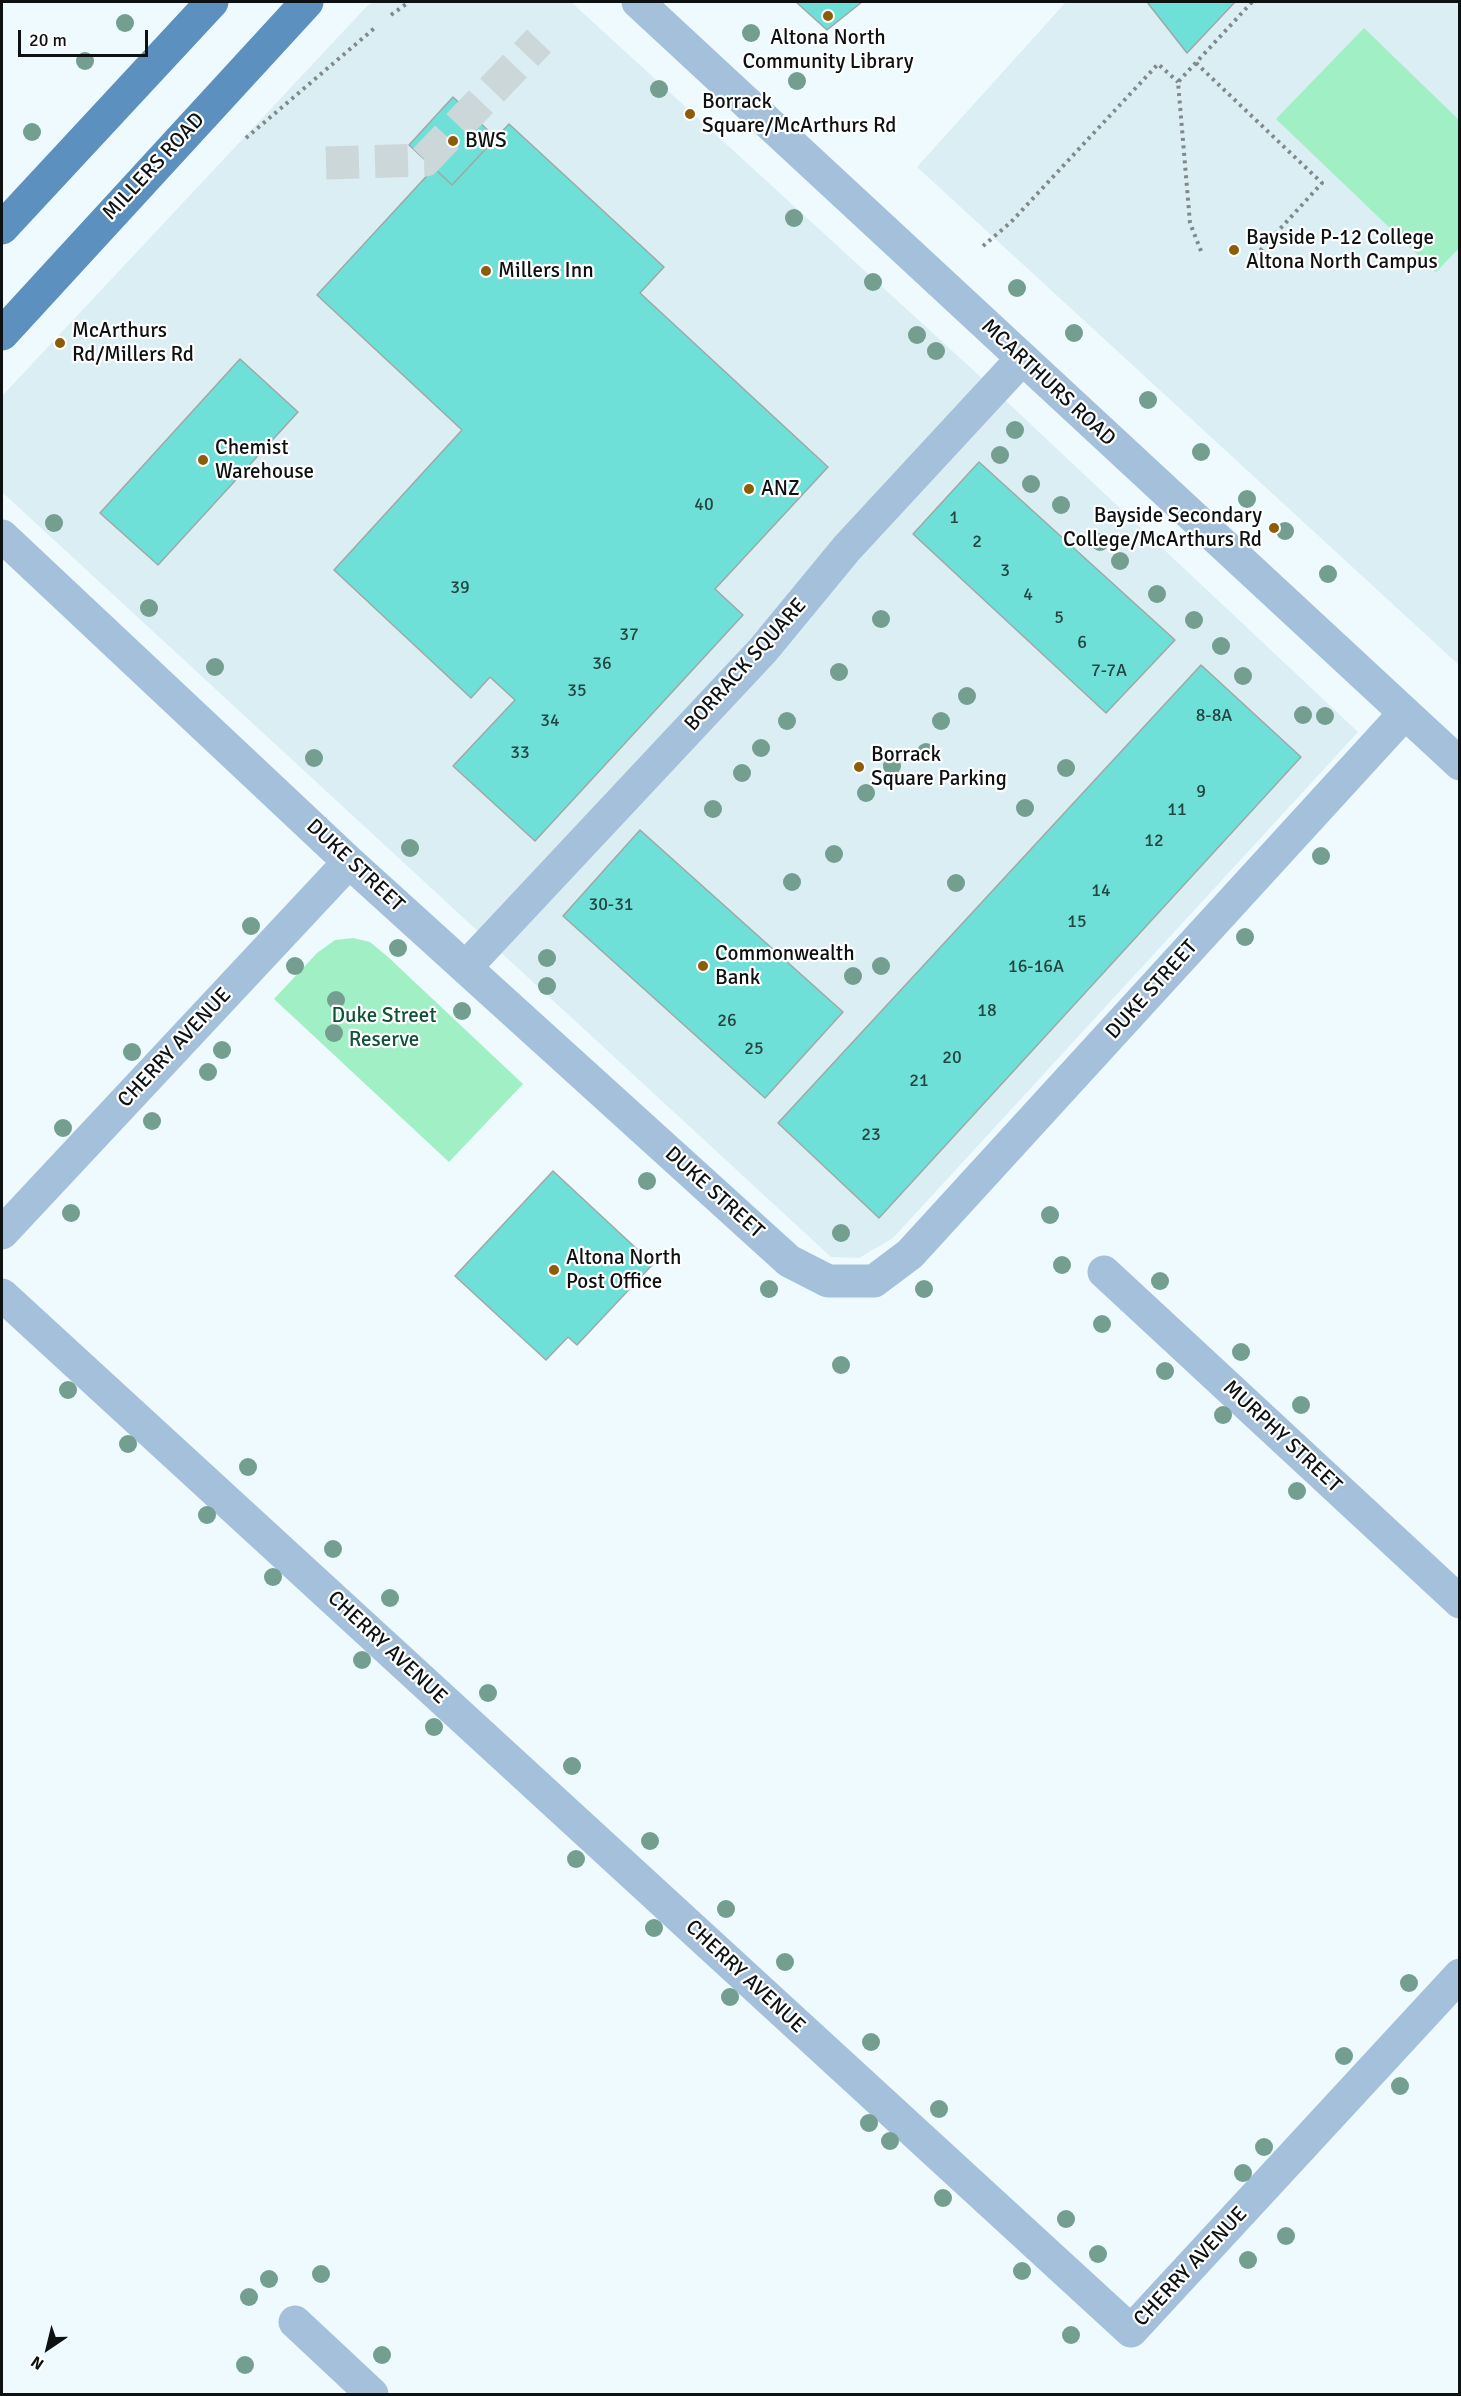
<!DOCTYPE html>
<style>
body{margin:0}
#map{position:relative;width:1461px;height:2396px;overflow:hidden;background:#eefafd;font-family:Signika,sans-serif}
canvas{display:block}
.frame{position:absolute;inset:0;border:3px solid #0d1112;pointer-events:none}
.north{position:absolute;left:18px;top:2318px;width:60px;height:60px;-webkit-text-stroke:4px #fff;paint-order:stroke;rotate:215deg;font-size:16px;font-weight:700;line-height:24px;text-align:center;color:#0d1112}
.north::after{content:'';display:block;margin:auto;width:21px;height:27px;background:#0d1112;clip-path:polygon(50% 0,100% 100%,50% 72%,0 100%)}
.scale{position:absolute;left:18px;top:30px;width:130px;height:27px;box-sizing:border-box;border:3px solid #0d1112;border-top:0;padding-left:8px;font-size:18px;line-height:21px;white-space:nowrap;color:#0d1112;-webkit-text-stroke:4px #fff;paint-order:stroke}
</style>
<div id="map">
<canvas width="1461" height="2396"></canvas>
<div class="frame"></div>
<div class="north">N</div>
<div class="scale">20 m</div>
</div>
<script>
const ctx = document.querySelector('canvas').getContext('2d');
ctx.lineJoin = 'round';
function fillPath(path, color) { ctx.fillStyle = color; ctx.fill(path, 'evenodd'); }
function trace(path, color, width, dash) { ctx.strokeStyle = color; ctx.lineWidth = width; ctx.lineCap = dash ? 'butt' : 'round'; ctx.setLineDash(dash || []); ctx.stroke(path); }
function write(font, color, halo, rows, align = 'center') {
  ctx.font = font + ' Signika,sans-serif'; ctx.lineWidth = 4.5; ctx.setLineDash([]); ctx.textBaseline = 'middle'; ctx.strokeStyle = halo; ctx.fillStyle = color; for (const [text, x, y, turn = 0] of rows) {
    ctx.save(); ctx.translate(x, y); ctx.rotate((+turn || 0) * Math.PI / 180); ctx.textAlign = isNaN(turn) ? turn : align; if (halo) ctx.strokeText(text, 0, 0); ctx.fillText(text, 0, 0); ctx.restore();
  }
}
fillPath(new Path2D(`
 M377 2H571L972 369 1358 732 893 1238 859 1258 831 1257 2 492V396L369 4Z
 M1066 2H1459V665L917 167Z`), '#dbeef4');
fillPath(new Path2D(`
 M1364 28 1459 120V248L1436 272 1276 119Z
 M353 938 370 942 388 957 523 1084 449 1162 274 999 317 953 335 940Z`), '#a1efc5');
const building = new Path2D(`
 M796 2H862L827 30Z
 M1147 2H1235L1187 53Z
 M453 97 496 138 452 185 409 145Z
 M509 124 664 267 640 293 828 467 715 589 743 615 535 841 453 766 515 700 490 677 471 698 334 570 462 430 317 295 434 168 452 185Z
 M240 359 298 412 158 565 100 513Z
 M979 462 1175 640 1106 713 913 534Z
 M1201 665 1301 757 879 1218 778 1123Z
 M640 830 843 1012 765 1098 563 916Z
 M553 1171 653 1264 577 1345 568 1337 546 1360 455 1276Z`);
fillPath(building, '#6ee0d7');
trace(building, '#9ea9a8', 1.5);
trace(new Path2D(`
 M326 163 425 160 539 41`), '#ccd7da', 33, [33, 16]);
trace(new Path2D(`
 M391 15 409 2
 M1196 63 1322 183 1257 254
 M246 138 377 26
 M983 246 1011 222 1158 64 1178 82
 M1201 251 1190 223 1178 82 1252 2`), '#81898b', 4, [3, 4.5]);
trace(new Path2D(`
 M638 2 1460 764
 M2 536 349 862 789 1261 828 1281H874L910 1254 1405 713
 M466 967 763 650 847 548 1022 359
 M2 1233 349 862
 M1104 1272 1460 1602
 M2 1295 1131 2331 1460 1975
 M295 2322 372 2394`), '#a5c0da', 33);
trace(new Path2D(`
 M2 228 212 2
 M2 334 307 2`), '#5c90be', 33);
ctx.fillStyle = '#739e90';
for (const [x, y] of [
 [125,23],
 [751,33],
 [85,61],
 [797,81],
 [659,89],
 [32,132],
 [794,218],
 [873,282],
 [1017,288],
 [1074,333],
 [917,335],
 [936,351],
 [1148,400],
 [1015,430],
 [1201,452],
 [1000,455],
 [1031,484],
 [1247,499],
 [1061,505],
 [54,523],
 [1285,531],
 [1100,542],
 [1120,561],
 [1328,574],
 [1157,594],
 [149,608],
 [881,619],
 [1194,620],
 [1221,646],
 [215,667],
 [839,672],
 [1243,676],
 [967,696],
 [1303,715],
 [1325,716],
 [787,721],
 [941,721],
 [761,748],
 [926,752],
 [314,758],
 [892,766],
 [1066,768],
 [742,773],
 [866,793],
 [1025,808],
 [713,809],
 [410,848],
 [834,854],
 [1321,856],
 [792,882],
 [956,883],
 [251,926],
 [1245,937],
 [398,948],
 [547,958],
 [295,966],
 [881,966],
 [853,976],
 [547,986],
 [336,1000],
 [462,1011],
 [334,1033],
 [222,1050],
 [132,1052],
 [208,1072],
 [152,1121],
 [63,1128],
 [647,1181],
 [71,1213],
 [1050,1215],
 [841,1233],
 [1062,1265],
 [1160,1281],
 [769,1289],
 [924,1289],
 [1102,1324],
 [1241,1352],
 [841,1365],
 [1165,1371],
 [68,1390],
 [1301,1405],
 [1223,1415],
 [128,1444],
 [248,1467],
 [1297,1491],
 [207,1515],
 [333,1549],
 [273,1577],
 [390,1598],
 [362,1660],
 [488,1693],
 [434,1727],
 [572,1766],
 [650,1841],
 [576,1859],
 [726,1909],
 [654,1928],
 [785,1962],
 [1409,1983],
 [730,1997],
 [871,2042],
 [1344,2056],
 [1400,2086],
 [939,2109],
 [869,2123],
 [890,2141],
 [1264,2147],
 [1243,2173],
 [943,2198],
 [1066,2219],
 [1286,2236],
 [1098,2254],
 [1248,2260],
 [1022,2271],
 [321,2274],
 [269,2279],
 [249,2297],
 [1071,2335],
 [382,2355],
 [245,2365]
]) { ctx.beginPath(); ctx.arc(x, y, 9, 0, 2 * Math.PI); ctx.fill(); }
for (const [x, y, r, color] of [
 [828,16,6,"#8c5d04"],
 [690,114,6,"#8c5d04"],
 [453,141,6,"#8c5d04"],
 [1234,250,6,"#8c5d04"],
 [486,271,6,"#8c5d04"],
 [60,343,6,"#8c5d04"],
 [203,460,6,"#8c5d04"],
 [749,489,6,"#8c5d04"],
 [1274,528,6,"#8c5d04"],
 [859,767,6,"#8c5d04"],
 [703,966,6,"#8c5d04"],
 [554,1270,6,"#8c5d04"]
]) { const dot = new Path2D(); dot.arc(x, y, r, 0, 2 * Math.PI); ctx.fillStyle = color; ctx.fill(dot); trace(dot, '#fff', 2); }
write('18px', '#254543', null, [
 ["40",704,505],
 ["1",954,518],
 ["2",977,542],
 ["3",1005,571],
 ["39",460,588],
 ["4",1028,595],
 ["5",1059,618],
 ["37",629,635],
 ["6",1082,643],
 ["36",602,664],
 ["7-7A",1109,671],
 ["35",577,691],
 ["8-8A",1214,716],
 ["34",550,721],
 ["33",520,753],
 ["9",1201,792],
 ["11",1177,810],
 ["12",1154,841],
 ["14",1101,891],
 ["30-31",611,905],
 ["15",1077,922],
 ["16-16A",1036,967],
 ["18",987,1011],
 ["26",727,1021],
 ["25",754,1049],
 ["20",952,1058],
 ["21",919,1081],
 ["23",871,1135]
]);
write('21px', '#0d1112', '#fff', [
 ["Altona North",828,38,"center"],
 ["Community Library",828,62,"center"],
 ["Borrack",702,102],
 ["Square/McArthurs Rd",702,126],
 ["BWS",465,141],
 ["Bayside P-12 College",1246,238],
 ["Altona North Campus",1246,262],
 ["Millers Inn",498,271],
 ["McArthurs",72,331],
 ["Rd/Millers Rd",72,355],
 ["Chemist",215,448],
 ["Warehouse",215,472],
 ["ANZ",761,489],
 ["Bayside Secondary",1262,516,"right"],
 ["College/McArthurs Rd",1262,540,"right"],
 ["Borrack",871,755],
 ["Square Parking",871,779],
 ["Commonwealth",715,954],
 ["Bank",715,978],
 ["Altona North",566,1258],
 ["Post Office",566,1282]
], 'left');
write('21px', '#0d1112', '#fff', [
 ["MILLERS ROAD",154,167,-47],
 ["MCARTHURS ROAD",1048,383,43],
 ["BORRACK SQUARE",746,665,-48],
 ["DUKE STREET",355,866,43],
 ["DUKE STREET",1152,990,-48],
 ["CHERRY AVENUE",175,1048,-47],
 ["DUKE STREET",714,1193,42],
 ["MURPHY STREET",1282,1437,43],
 ["CHERRY AVENUE",387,1648,43],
 ["CHERRY AVENUE",745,1977,43],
 ["CHERRY AVENUE",1191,2267,-47]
]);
write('21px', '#0f5236', '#fff', [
 ["Duke Street",384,1016],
 ["Reserve",384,1040]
]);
</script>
